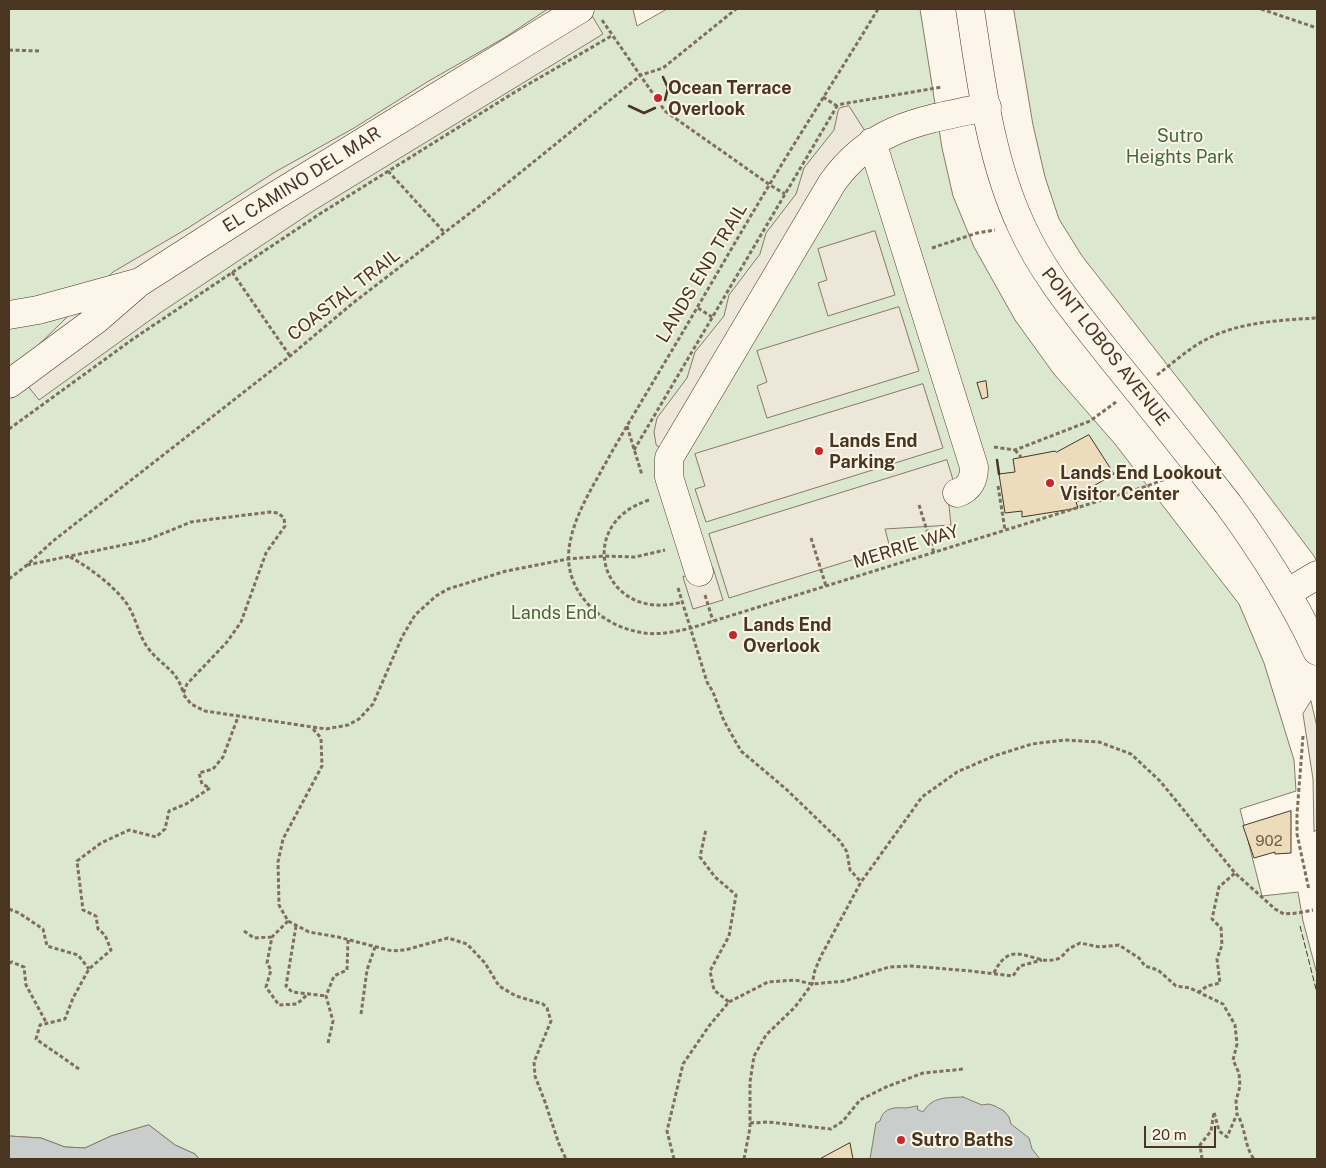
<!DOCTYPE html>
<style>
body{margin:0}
#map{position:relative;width:1326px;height:1168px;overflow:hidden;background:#fbf6e9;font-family:"Public Sans",sans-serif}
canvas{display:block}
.frame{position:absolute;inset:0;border:10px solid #4a3520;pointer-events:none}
.scale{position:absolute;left:1144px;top:1126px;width:72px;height:22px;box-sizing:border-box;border:2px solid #4a3520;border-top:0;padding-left:6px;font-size:15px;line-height:18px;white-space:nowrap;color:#4a3520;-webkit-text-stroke:4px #fbf6e9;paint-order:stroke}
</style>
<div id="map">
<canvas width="1326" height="1168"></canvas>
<div class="frame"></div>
<div class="scale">20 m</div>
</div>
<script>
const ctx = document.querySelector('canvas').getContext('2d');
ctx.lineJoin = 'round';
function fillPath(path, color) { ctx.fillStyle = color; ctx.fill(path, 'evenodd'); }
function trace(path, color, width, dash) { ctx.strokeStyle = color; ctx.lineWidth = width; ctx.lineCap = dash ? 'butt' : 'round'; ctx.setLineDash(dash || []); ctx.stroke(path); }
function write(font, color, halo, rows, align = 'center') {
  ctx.font = font + ' "Public Sans",sans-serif'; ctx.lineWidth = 4; ctx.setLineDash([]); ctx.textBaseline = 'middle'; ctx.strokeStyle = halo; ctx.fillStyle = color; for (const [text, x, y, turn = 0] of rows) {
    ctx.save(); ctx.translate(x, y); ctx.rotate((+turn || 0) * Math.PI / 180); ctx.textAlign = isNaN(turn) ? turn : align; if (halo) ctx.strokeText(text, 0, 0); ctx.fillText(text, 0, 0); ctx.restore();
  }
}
const green = new Path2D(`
 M9 9H633L637 26 667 9H920L942 148 953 196 974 247 1015 320 1054 374 1115 444 1239 604 1264 663 1294 760 1296 791 1240 809 1262 896 1298 892 1303 921 1317 974V1159H199L195 1154 175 1145 149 1125 111 1136 85 1148 65 1147 41 1138 9 1136Z
 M1014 9H1317V562L1314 556 1234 450 1082 256 1059 219 1045 177 1033 125Z`);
fillPath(green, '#dce7d0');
trace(green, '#887966', 1);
const parking = new Path2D(`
 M548 9H588L603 34 315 210 160 313 39 400 27 385 15 368 113 272 188 228 275 172 354 128 427 82 504 38Z
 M849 106 872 142 671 452 657 446 656 444 654 432 657 418 687 378 695 352 724 316 729 295 760 254 766 233 796 194 804 168 834 130 838 111 840 108Z
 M875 231 895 295 828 316 818 283 827 280 818 249Z
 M899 307 919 371 767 418 757 386 767 382 757 351Z
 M923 384 943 448 706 522 695 489 705 486 695 454Z
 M947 460 957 493 948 496 951 525 885 529 890 548 729 598 709 534Z
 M713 568 723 600 693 609 683 577Z
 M1311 701 1317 727V829L1314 832 1313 779 1303 714Z`);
fillPath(parking, '#ede7d9');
trace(parking, '#887966', 1);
const water = new Path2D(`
 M963 1097 982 1105 989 1104 995 1106 1004 1111 1009 1117 1011 1124 1029 1138 1032 1149 1040 1159H870L876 1123 880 1121C883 1108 894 1107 905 1108 909 1108 914 1106 918 1106L917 1109 923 1112C933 1096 946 1098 963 1097Z
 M149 1125 175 1145 195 1154 199 1159H9V1136L41 1138 65 1147 85 1148 111 1136Z`);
fillPath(water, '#c9cecd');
trace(water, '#887966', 1);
const building = new Path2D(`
 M986 381 988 397 982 399 977 383Z
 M1089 435 1114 474 1085 491 1087 498 1076 502 1078 508 1022 517V511L1005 513 999 474 1015 472 1013 459 1055 451 1056 452Z
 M1291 811V853L1275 854V852L1254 858 1243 826Z
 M850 1143 853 1159H820Z`);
fillPath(building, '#ecdcbc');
trace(building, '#4a3520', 1);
const minor = new Path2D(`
 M872 142 974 467C974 479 970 489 957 493
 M9 315 38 310 140 282 257 207 580 9
 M9 384 97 319 135 286
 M699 572 669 477V458L832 183C872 126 923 120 987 107
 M1287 593 1317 575`);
const major = new Path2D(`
 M970 9C981 81 990 158 1021 225 1043 274 1077 314 1110 356 1150 405 1189 454 1228 504 1263 552 1292 597 1317 651`);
trace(minor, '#4a3520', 29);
trace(major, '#4a3520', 29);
trace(new Path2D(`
 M878 9C843 67 806 124 771 182 733 245 697 309 659 372 639 406 618 440 599 475 586 498 572 523 569 549 564 591 600 625 639 632 656 636 674 632 691 628L1147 486 1173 476
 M1261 9 1317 28
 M602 20 665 111 770 185 785 194
 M9 50 39 51
 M823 97 837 106
 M388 171 445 233
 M932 248 977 233 995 230
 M232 272 290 356
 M698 308 712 317
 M1157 375C1173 363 1189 348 1207 339 1239 322 1282 320 1317 318
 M627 426 642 475
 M9 429 133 339 318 215 515 92 613 35
 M994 447 1015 450 1090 421 1116 402
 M634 450 837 106 842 104 942 87
 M1015 450 1021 457
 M998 486 1005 530
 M649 500C571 525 603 624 682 602
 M919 505 934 553
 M811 538 826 586
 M70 557C89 567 120 590 130 609 137 622 139 636 148 648 161 666 176 668 183 692
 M27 565 147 540 191 522 206 520 270 512 278 513 284 518 285 526 266 553 241 622 227 642 187 684 183 694 191 704 205 711 326 729 348 725 359 719 373 704 402 637 415 615 436 596 448 589 506 571 568 559 604 556 635 557 665 550
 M9 579 27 565 53 541 290 356 353 303 479 206 641 75 663 68 736 9
 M678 588 707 682 713 692 724 721 741 751 786 789 840 841 847 852 850 870 861 882
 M705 595 713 621
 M313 729 321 738 322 766 283 839 278 862 279 905 288 921 309 932 338 937 392 951 405 950 448 938 467 944 485 963 499 986 516 996 543 1004 547 1008 551 1021 534 1062 535 1076 545 1102 559 1144 566 1159
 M1303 736 1297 814V834L1309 890
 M9 909 19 913 43 929 47 946 78 955 89 969
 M288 921 272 937 267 963 271 970 266 987 279 1005 297 1004 309 993
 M296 926 286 986 292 992 326 996
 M244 931 254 938 272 937
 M9 963 12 962 24 967 26 985 47 1024
 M994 973C1012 935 1033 967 1057 959 1062 958 1065 952 1069 949 1072 947 1076 945 1080 943L1100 947 1119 945 1139 958 1145 966 1158 970 1176 986 1190 988 1223 1004 1235 1025 1237 1044 1233 1060 1239 1073 1240 1086 1236 1101 1237 1114
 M1198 993 1207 986 1220 983 1217 959 1222 945 1221 928 1212 919 1219 887 1235 873
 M729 1002 768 982 795 980 812 984 845 981 889 967 911 966 971 971 1013 976 1020 966 1042 960
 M361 1014 367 970 375 947
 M328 1043 333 1021 326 996 334 976 347 970 348 940
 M79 1069 36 1039 40 1025 65 1019 73 998 89 969 111 950 105 935 98 929 96 916 83 910 77 861 101 843 129 830 156 837 165 829 169 811 186 804 210 788 202 784 199 773 213 769 223 757 238 717
 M750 1123 768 1122 831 1129 843 1121 860 1100 886 1087 923 1073 964 1069
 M674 1159 667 1131 683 1064 709 1026 729 1002 714 990 710 971 729 936 736 895 715 877 700 857 706 829
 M744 1159 750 1128V1082L754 1056 766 1035 795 1007 812 984 815 970 821 956 861 882 922 797 957 772 994 756 1032 744 1064 740 1099 742 1131 754 1160 781 1235 873 1275 909 1284 914 1298 913 1313 910
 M1202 1159 1200 1145 1211 1131 1214 1112 1219 1131 1227 1137 1237 1114C1246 1128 1244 1146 1254 1159`), '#7f6f5c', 3, [4, 2.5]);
trace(minor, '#fbf6e9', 28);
trace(major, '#fbf6e9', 28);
trace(new Path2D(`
 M1300 926 1317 993`), '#4a3520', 1, [6, 2.5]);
trace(new Path2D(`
 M663 77 668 88 665 100
 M629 106 644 113 655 108
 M997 460 999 474`), '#4a3520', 2.5);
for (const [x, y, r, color] of [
 [658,98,5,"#c62828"],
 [819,451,5,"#c62828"],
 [1050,483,5,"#c62828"],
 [733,635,5,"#c62828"],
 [901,1140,5,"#c62828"]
]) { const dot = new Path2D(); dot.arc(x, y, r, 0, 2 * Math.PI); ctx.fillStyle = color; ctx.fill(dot); trace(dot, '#fbf6e9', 2); }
write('15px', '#725f47', null, [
 ["902",1269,841]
]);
write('bold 18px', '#4a3520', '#fbf6e9', [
 ["Ocean Terrace",668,88],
 ["Overlook",668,109],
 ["Lands End",829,441],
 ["Parking",829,462],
 ["Lands End Lookout",1060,473],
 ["Visitor Center",1060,494],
 ["Lands End",743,625],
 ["Overlook",743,646],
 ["Sutro Baths",911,1140]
], 'left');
write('18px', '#436837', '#fbf6e9', [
 ["Sutro",1180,136],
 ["Heights Park",1180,157],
 ["Lands End",554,613]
]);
write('18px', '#4a3520', '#fbf6e9', [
 ["EL CAMINO DEL MAR",302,180,-32],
 ["LANDS END TRAIL",702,273,-59],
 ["COASTAL TRAIL",344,295,-38],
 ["POINT LOBOS AVENUE",1105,347,52],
 ["MERRIE WAY",906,547,-17]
]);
</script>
